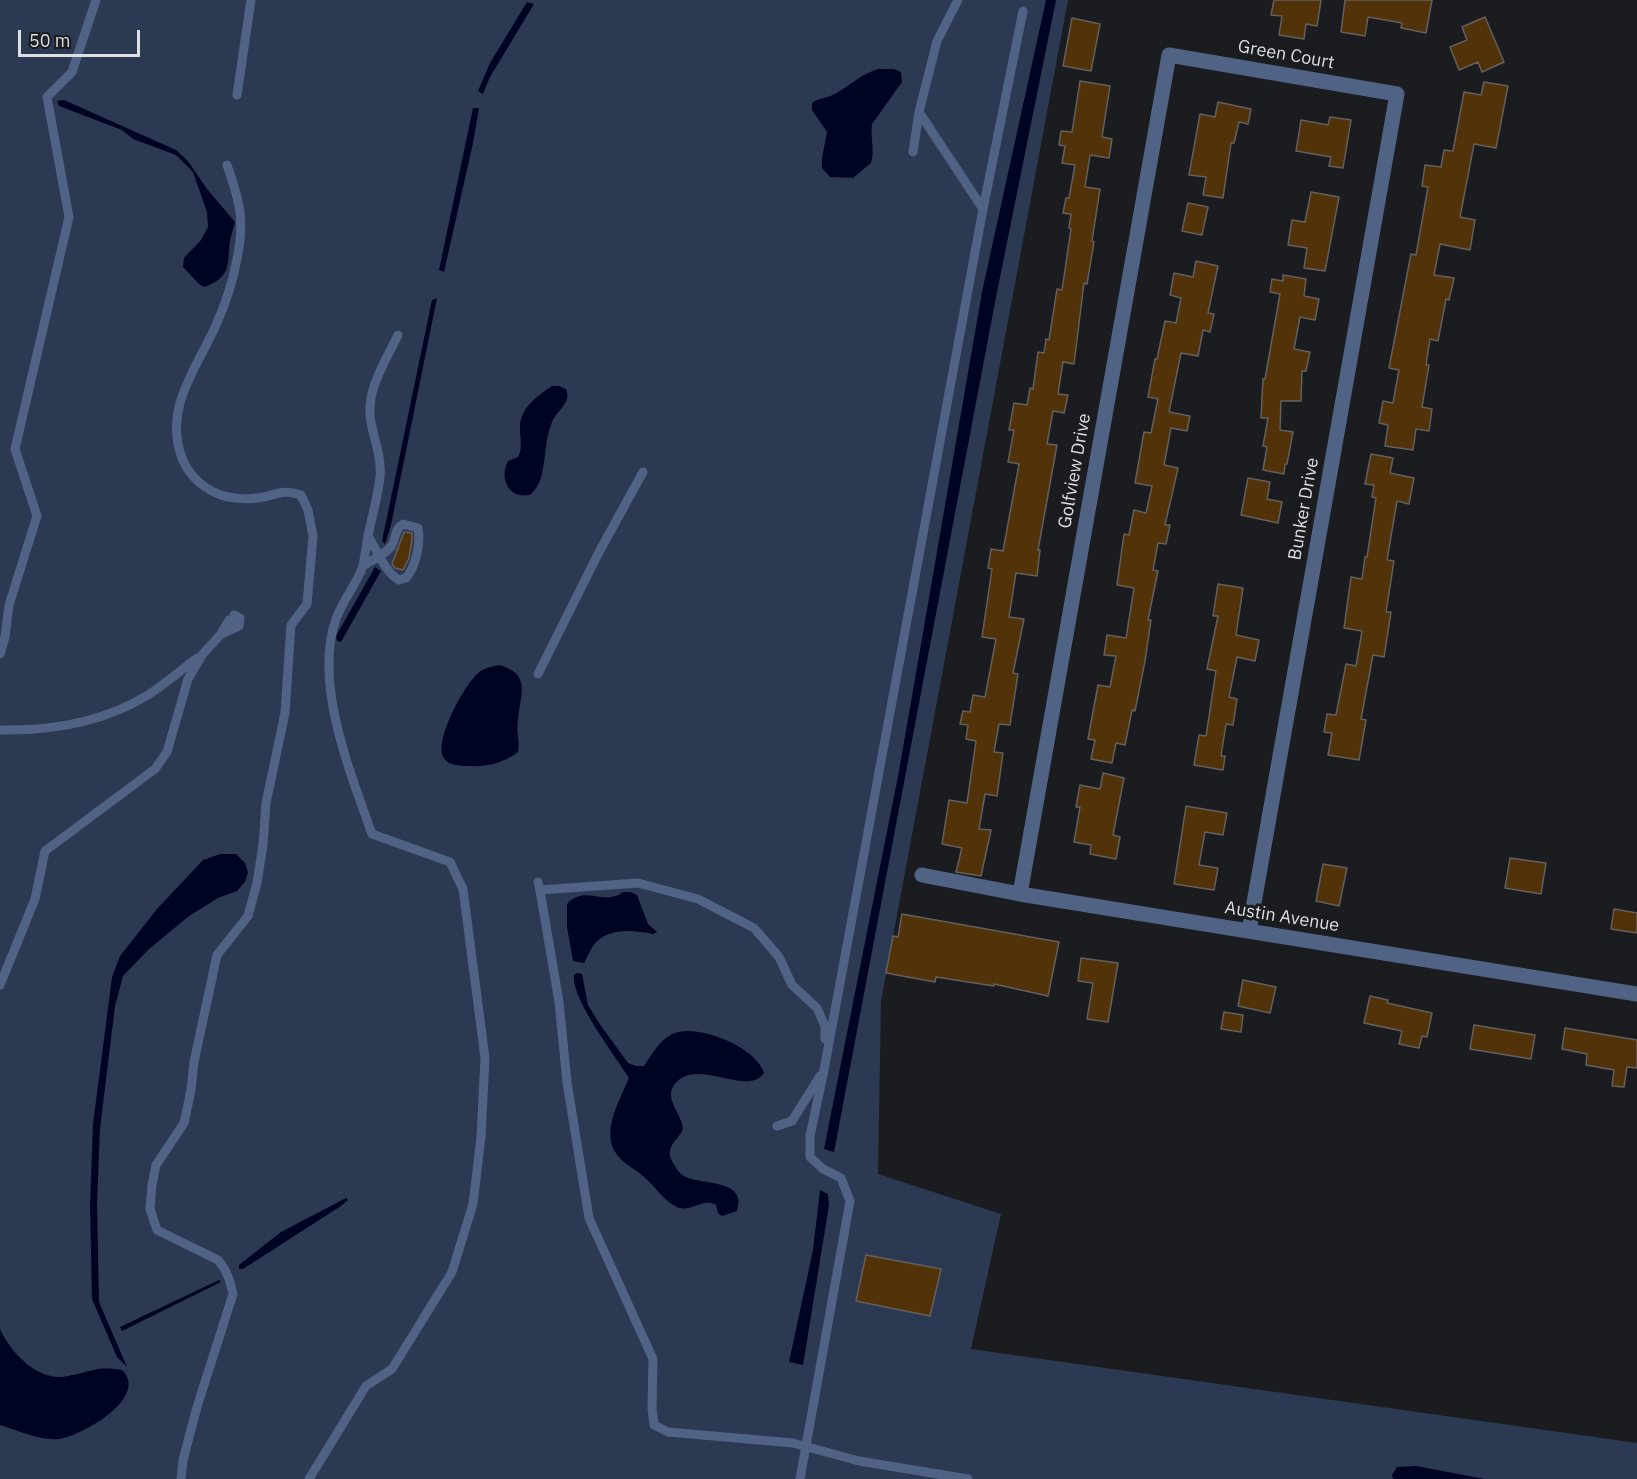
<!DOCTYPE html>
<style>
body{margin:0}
#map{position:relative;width:1637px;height:1479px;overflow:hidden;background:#1a1c20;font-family:"IBM Plex Sans",sans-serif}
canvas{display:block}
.scale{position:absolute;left:18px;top:30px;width:122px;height:27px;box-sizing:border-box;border:3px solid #dedfe2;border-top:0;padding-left:8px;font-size:18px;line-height:21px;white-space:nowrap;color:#dedfe2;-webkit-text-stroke:4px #1a1c20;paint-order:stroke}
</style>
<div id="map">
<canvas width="1637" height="1479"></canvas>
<div class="scale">50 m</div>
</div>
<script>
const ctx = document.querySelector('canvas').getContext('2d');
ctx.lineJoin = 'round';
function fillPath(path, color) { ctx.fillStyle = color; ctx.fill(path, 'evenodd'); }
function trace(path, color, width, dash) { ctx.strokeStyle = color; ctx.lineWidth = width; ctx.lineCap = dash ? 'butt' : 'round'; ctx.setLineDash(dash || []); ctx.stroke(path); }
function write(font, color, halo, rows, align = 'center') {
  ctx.font = font + ' "IBM Plex Sans",sans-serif'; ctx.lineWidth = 6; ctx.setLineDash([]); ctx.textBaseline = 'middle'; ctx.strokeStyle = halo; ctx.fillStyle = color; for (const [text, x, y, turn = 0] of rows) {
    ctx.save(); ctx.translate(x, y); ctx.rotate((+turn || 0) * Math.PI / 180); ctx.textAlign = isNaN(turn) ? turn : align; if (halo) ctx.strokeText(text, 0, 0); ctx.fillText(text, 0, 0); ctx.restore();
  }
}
fillPath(new Path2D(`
 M0 0H1068L881 1001 878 1174 1001 1214 971 1349 1637 1443V1479H0Z`), '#2c3952');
fillPath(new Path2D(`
 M1046 0H1056L996 297 834 1152 824 1149 899 771 982 292Z
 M527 2 534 4 490 77 483 94 478 91 490 63Z
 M878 69H894L901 72 902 82 872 124C870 137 875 150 871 163L853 178 830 177 822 168V158L827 132 812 110V103C819 98 827 98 835 94 851 85 859 75 878 69Z
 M64 100 176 150 188 161 207 189 235 222C234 228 231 234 230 241 227 265 232 276 205 287L200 285 183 267 184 258 201 240 208 227 207 212 193 172 176 155 133 139 122 130 59 106 57 101Z
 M473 108H479L473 143 444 272 439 270Z
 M437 298 391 525 385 544 382 541 432 300Z
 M552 386H559L566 389C572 403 557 410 552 422 544 441 546 467 539 483 537 487 533 492 530 495 508 499 499 478 508 461L518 457C523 448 520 440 520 429 519 409 537 396 552 386Z
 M375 567 381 571 341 642 337 641 336 636Z
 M499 665C531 674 521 693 518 719 516 730 520 741 518 752 503 763 488 767 470 766 461 766 449 766 444 758 433 742 464 686 477 674 483 668 491 667 499 665Z
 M220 854H236L245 863 248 872 245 882 237 891 218 898 189 916 148 950 123 976 115 1006 100 1129 97 1203 99 1302 127 1367 117 1357 92 1299 90 1203 93 1124 112 977 120 956 157 909 203 860Z
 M623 892H631L637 895 648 924 657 932 653 934C634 930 606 927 593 946 590 951 587 957 584 963L573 961 567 927V904C586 884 602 907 623 892Z
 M577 973 582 974 588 1005 601 1026 628 1063 636 1066H644C652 1054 659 1041 672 1034 696 1022 757 1047 764 1073 748 1096 705 1062 680 1079 675 1083 671 1088 671 1094 670 1104 682 1117 683 1129 680 1137 672 1142 670 1150 669 1155 671 1159 673 1163 677 1169 679 1174 686 1177 702 1185 748 1179 737 1211L722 1216 718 1213 716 1205C703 1197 691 1213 677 1207 664 1201 654 1185 643 1176 635 1169 624 1164 618 1156 599 1133 620 1100 629 1078 615 1055 571 999 574 975Z
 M820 1190 828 1194 829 1205 803 1365 789 1362 813 1250Z
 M346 1198 348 1200 341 1206 243 1269H239V1265L281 1232Z
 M219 1280 221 1282 122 1331 120 1327Z
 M0 1329C10 1351 34 1378 61 1377 73 1376 86 1371 98 1369 106 1368 115 1369 122 1370 150 1397 82 1436 59 1439 40 1441 17 1430 0 1425Z
 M1416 1466 1485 1479H1393L1392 1475 1397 1467Z`), '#000423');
const building = new Path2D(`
 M1274 0H1321L1317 26 1306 24 1304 39 1279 35 1282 16 1271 15Z
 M1345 0H1432L1426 33 1401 28 1402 23 1368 17 1365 36 1341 32Z
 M1485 17 1504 62 1482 72 1478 62 1459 70 1450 47 1467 40 1462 27Z
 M1072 18 1100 24 1091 71 1063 66Z
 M1080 81 1110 86 1102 137 1112 139 1109 158 1090 155 1085 187 1100 189 1092 241 1094 242 1087 284 1084 283 1074 364 1063 362 1058 394 1068 395 1064 413 1053 411 1047 444 1057 445 1038 550H1040L1037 576 1016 573 1009 617 1024 619 1013 673 1018 674 1010 725 999 724 994 752 1003 753 997 796 985 794 979 829 991 830 981 876 956 872 962 848 942 844 949 800 967 803 976 741 966 739 968 725 960 724 963 711 970 712 973 695 985 697 996 639 982 637 992 569 988 568 991 549 1003 551 1019 464 1008 462 1014 430H1009L1014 403 1027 405 1030 388 1033 389 1038 352 1044 353 1046 339 1049 340 1057 289 1062 290 1071 229 1069 228 1071 214 1063 213 1066 198H1069L1075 165 1062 163 1065 146 1059 145 1061 131 1072 132Z
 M1484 82 1508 86 1496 148 1474 144 1460 217 1475 220 1470 250 1440 244 1434 275 1454 278 1449 300 1446 299 1438 341 1430 339 1426 365H1429L1422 407 1432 409 1429 431 1416 429 1413 450 1385 446 1388 425 1379 423 1383 401 1393 403 1399 370 1389 368 1411 254 1416 255 1428 187 1422 186 1425 165 1441 167 1444 150 1453 151 1464 92 1481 95Z
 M1218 102 1251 109 1248 124 1239 122 1234 143H1231L1223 198 1203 195 1206 177 1189 175 1200 114 1215 117Z
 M1330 117 1351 120 1343 168 1329 166 1331 157 1296 151 1301 120 1328 125Z
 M1311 192 1339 197 1325 271 1304 268 1307 248 1288 245 1292 220 1305 222Z
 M1188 203 1208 207 1202 235 1182 231Z
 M1196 261 1218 266 1208 313 1214 314 1210 332 1203 330 1198 356 1181 353 1169 412 1190 416 1187 431 1171 428 1164 465 1178 468 1165 525H1170L1166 544 1158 543 1153 570 1158 571 1148 620H1151L1145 661 1135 711 1132 710 1125 745 1116 743 1112 763 1091 759 1095 740 1088 739 1098 685 1110 687 1116 656 1104 655 1107 635 1126 638 1134 588 1117 585 1124 534 1129 535 1134 510 1146 513 1152 486 1135 483 1144 432 1151 433 1158 399 1148 397 1155 359H1157L1165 321 1176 323 1181 298 1170 295 1174 273 1193 277Z
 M1283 275 1306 279 1304 296 1319 299 1315 320 1300 317 1294 349 1310 352 1306 371H1302L1301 401H1281L1280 430 1293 432 1287 464H1285L1284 474 1263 470 1267 447 1263 446 1268 418H1261L1263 379H1265L1280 294 1270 292 1272 279 1283 281Z
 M1371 454 1393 458 1390 473 1414 478 1409 504 1397 501 1387 560 1394 561 1386 612H1391L1384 657 1373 655 1361 719 1366 720 1359 760 1328 755 1332 733 1324 732 1327 714 1336 715 1346 664 1356 666 1362 631 1344 628 1351 577 1362 579 1365 557H1367L1376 498 1372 497 1374 485 1365 484Z
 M1248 478 1270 482 1267 499 1282 502 1278 523 1241 515Z
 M404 532 412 533V540L409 558 403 570 395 568 392 564Z
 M1218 584 1243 588 1236 635 1259 640 1255 661 1237 657 1229 697 1237 699 1233 725 1226 724 1221 756H1225L1223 770 1194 765 1199 735 1206 736 1216 671 1207 669 1218 616H1213Z
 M1103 773 1124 778 1113 835 1120 837 1116 859 1090 854 1091 845 1074 842 1080 807H1076L1080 785 1100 789Z
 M1186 806 1227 813 1223 835 1205 832 1199 865 1218 868 1214 890 1174 884Z
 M1510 858 1546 863 1541 894 1505 888Z
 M1323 864 1347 868 1339 906 1316 901Z
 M1614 909 1637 913V933L1611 929Z
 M902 914 1059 942 1048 996 994 984V986L936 977 935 982 886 973 893 936 898 937Z
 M1081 958 1118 963 1108 1022 1087 1019 1093 983 1078 981Z
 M1243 980 1276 987 1270 1013 1238 1006Z
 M1370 996 1388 1000 1387 1003 1432 1013 1427 1037 1422 1036 1419 1048 1399 1044 1402 1031 1364 1023Z
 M1224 1012 1243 1015 1241 1032 1221 1029Z
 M1474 1025 1535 1035 1531 1059 1470 1049Z
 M1565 1028 1637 1040V1068L1627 1067 1624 1087 1612 1086 1614 1070 1586 1065 1587 1054 1562 1049Z
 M866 1255 941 1269 930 1316 856 1301Z`);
fillPath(building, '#523208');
trace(building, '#64605d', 1.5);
trace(new Path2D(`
 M958 0 937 41 919 112 983 209 1023 11
 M237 95 251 0
 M913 152 919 112
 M368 536 363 566C371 560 387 554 392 545 396 538 395 528 403 524L418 528C421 543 416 566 406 578L399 580C384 571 377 550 368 536 372 516 378 496 380 477 382 458 374 440 371 422 365 391 385 362 398 335
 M0 654 5 637 9 605 37 516 15 449 69 217 47 97 72 72 96 0
 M538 674 598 554 643 472
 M0 730C51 731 104 722 148 695 165 684 181 670 197 658
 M538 882 540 890 638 883 698 899 754 928 779 957 792 985 817 1008 825 1026V1039
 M540 890 559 1002 567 1082 589 1218 653 1359 652 1408 654 1425 668 1432 793 1443 859 1461 968 1479
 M0 985 35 899 45 851 155 769 167 752 188 679 202 655 220 635 229 620 232 623 234 615 240 618 239 626 220 635
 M777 1126 792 1121 820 1076
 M181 1479 183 1460 197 1407 233 1294C230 1281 227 1270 218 1260L157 1230 150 1209 152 1185 156 1165 184 1123 191 1090 194 1062 217 955 248 916 257 883 263 845 266 803 285 713 291 625 307 604 313 536 308 510 301 495C281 488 275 496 257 498 246 500 226 498 216 493 201 487 187 472 182 458 163 408 197 368 216 325 225 305 233 281 237 259 245 220 240 202 227 165
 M309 1479 366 1386 392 1369 452 1272 473 1204 481 1137 485 1058 463 889 450 862 372 834C351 774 313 683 336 619 343 600 356 585 363 566
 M800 1479 850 1201 841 1178 823 1169 810 1157V1136L824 1070 983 209`), '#516385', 9);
trace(new Path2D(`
 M922 875 1020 894 1637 994
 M1020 894 1169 55 1397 94 1249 931`), '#516385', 15);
write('18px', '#dedfe2', '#1a1c20', [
 ["Green Court",1286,55,10],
 ["Golfview Drive",1075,471,-80],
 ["Bunker Drive",1304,509,-80],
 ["Austin Avenue",1282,917,9]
]);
</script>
